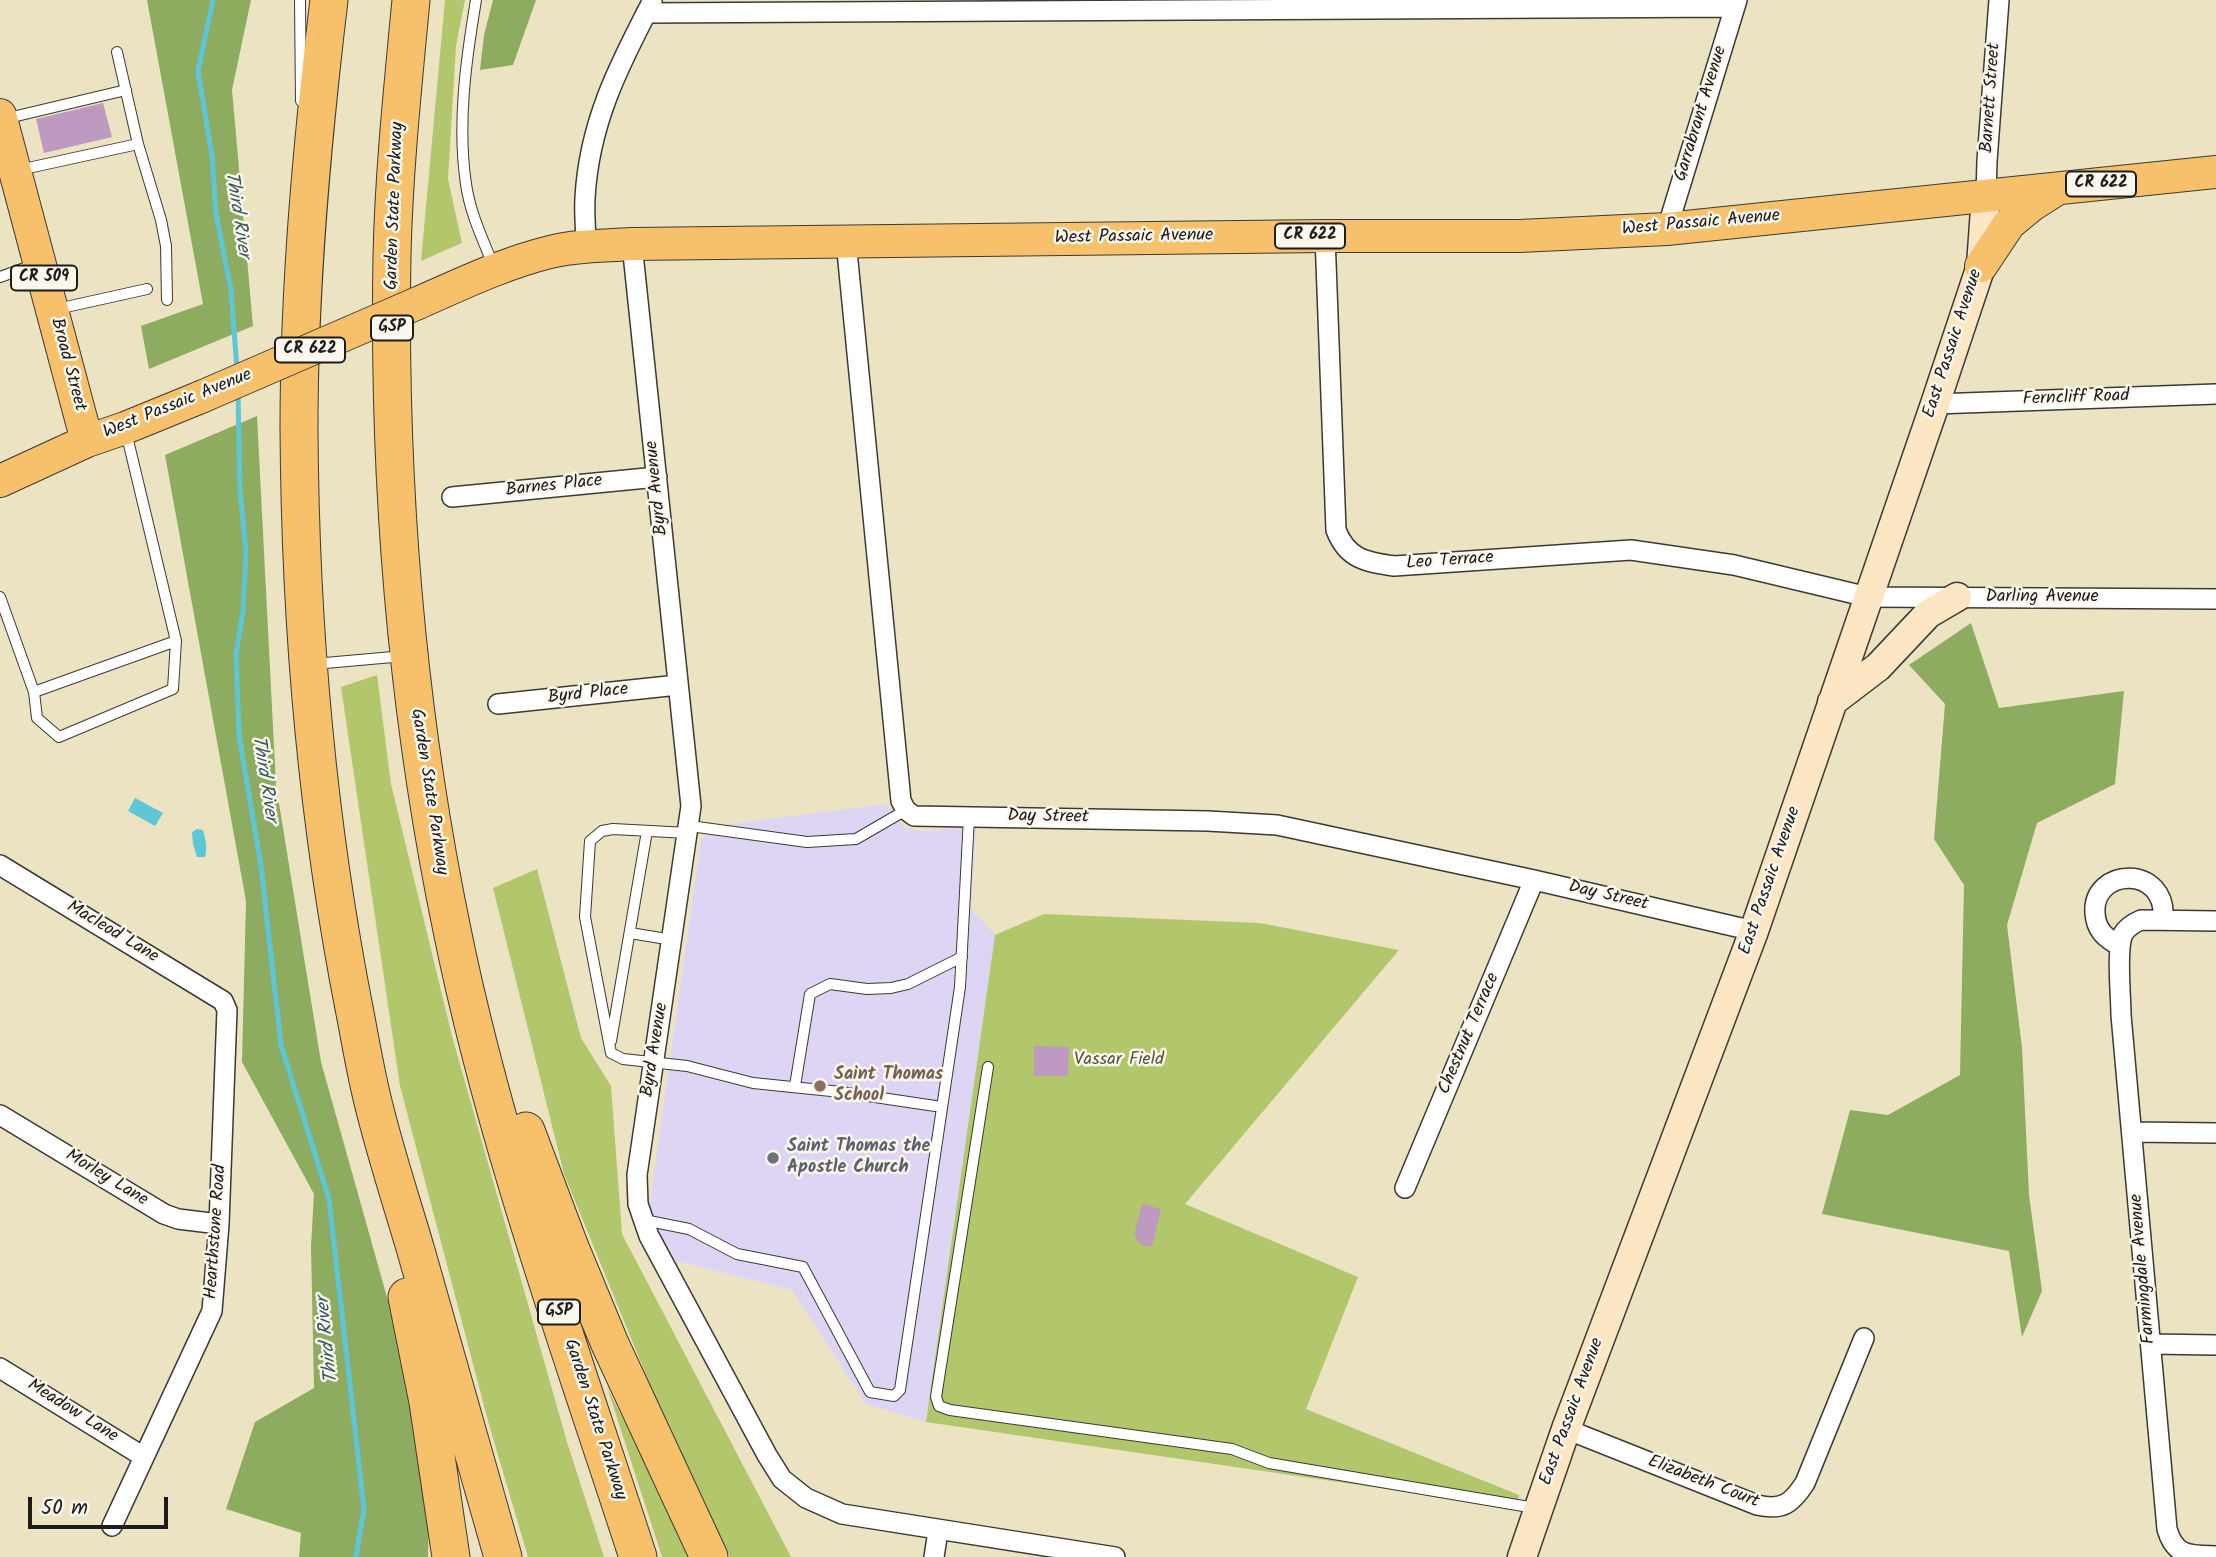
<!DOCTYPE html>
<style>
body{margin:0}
#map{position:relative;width:2216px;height:1557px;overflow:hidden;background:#ece3c3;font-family:Kalam,sans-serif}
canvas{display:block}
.scale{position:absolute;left:28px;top:1497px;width:140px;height:32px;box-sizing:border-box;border:4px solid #1c1c1c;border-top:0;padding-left:9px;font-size:21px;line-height:24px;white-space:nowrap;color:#1c1c1c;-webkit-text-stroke:5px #fbf7ec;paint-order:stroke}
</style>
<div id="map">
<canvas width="2216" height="1557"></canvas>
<div class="scale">50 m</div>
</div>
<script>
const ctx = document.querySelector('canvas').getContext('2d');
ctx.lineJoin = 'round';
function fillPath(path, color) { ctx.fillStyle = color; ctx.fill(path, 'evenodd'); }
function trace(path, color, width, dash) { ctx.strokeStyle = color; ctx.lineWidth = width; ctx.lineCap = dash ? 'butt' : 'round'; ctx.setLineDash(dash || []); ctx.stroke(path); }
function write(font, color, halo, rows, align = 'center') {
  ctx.font = font + ' Kalam,sans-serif'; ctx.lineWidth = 5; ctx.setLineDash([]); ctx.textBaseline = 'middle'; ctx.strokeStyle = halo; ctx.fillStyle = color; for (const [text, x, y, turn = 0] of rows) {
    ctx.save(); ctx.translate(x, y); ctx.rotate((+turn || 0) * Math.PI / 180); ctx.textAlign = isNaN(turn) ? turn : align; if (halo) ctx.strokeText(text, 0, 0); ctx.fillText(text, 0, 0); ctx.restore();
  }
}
fillPath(new Path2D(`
 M886 804 904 827 920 831 976 827 971 909 995 935 926 1422 866 1404 792 1290 671 1260 648 1215 701 840 714 826Z`), '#ded5f5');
fillPath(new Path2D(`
 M445 0H465L456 46 448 179 462 243 421 261Z
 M377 675 391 784 452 1036 567 1442 604 1557H528L488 1421 400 1086 341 687Z
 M537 869 581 1038 611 1086 622 1234 791 1557H730L693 1490 564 1174 493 888Z
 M1044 914 1260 923 1399 950 1185 1204 1358 1277 1306 1409 1519 1495 1517 1508 926 1422 995 935Z
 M607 1387 693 1557H662Z`), '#b2c76b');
fillPath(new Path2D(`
 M147 0H251L232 90 253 326 149 369 141 326 203 304Z
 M493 0H536L513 65 480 70 484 35Z
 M257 416 276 785 321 1062 422 1422 430 1457 428 1557H299L301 1533 226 1509 255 1422 314 1388 311 1246 314 1194 242 1062 246 901 165 455Z
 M1971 623 1999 708 2124 691 2115 784 2037 823 2007 925 2022 1048 2029 1195 2042 1291 2022 1337 2009 1251 1822 1214 1850 1110 1888 1115 1960 1075 1964 885 1934 839 1945 704 1909 665Z`), '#8dac5f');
fillPath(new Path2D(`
 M135 798 163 813 155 826 128 811Z
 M197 829 203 830C205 839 208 847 205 857H197L193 844 192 832Z`), '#5dc7d7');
trace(new Path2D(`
 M213 0 198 71 212 156 216 214 231 290 237 370
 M238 394 240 489 246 551 243 612 236 654 239 735 261 866 281 1045 329 1199 364 1509 356 1557`), '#5dc7d7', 5);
fillPath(new Path2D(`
 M103 103 112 137 44 153 36 119Z
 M1034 1046 1069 1047 1068 1076H1034Z
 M1142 1204 1161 1209 1152 1247 1141 1245 1134 1235Z`), '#be9ac0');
const service = new Path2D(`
 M300 0 301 101
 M476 0C466 60 457 124 466 184 470 213 483 240 494 267
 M117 52 138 144 161 220 166 246 167 300
 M4 119 126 90
 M19 170 138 144
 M0 277 36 264
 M57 309 147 289
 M0 597 34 692 37 718 59 737 173 689 176 641 126 432
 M314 664 404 656
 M34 692 176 641
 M690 826 807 842 856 839 906 810
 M688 833 613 829 602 831 590 841 585 917 611 1053 623 1059 687 1066 753 1083 841 1092 942 1107
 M630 933 673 940
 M611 1041 647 831
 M988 1067 936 1397 939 1406 950 1410 1232 1449 1269 1463 1535 1508
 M795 1086 810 994 830 984 867 989 891 988 908 984 962 957
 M644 1220 689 1229 737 1254 803 1267 870 1392 894 1396 900 1390 960 987 969 817`);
const minor = new Path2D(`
 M646 13 1734 7
 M1986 195 1987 161 1999 0
 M1667 229 1737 0
 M1325 236 1336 530C1347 559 1366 562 1394 566L1631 550 1734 565 1868 597 2216 599
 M846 241 901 801 906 810 914 816 1208 821 1277 825 1534 880 1754 931
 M632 244 691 806 637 1175 638 1204 649 1236 767 1455 782 1479 806 1498 842 1514 1115 1557
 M586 247C586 231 584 214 585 198 589 124 618 67 652 2
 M1935 404 2216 394
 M452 497 657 477
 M498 704 678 685
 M0 865 223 1001 227 1010 219 1224 212 1311 112 1526
 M2216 921 2141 920C2134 923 2127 927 2123 934 2116 949 2121 996 2121 1015L2167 1529C2175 1557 2190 1555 2216 1556
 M2120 946C2105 938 2096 930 2095 913 2092 867 2168 864 2163 920
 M0 1115 164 1214 178 1219 219 1224
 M2132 1132 2216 1133
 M1405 1188 1534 880
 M2151 1344 2216 1345
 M0 1368 144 1457
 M1566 1429 1757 1505C1783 1511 1792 1503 1805 1483L1864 1338
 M934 1557 938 1531`);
const secondary = new Path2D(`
 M1832 702 1878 667 1928 614 1957 597
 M1522 1557 1566 1429 1754 931 1935 404 1981 266 1986 195`);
const primary = new Path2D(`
 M0 115 87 441
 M1981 266 2009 224 2032 205 2054 191
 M418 303C461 284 505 263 550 252 577 245 605 246 632 244L1325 236H1519L1667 229 2216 172
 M0 481 87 441 125 428 201 397`);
const motorway = new Path2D(`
 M329 0C312 142 299 285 299 428 300 624 317 821 355 1013 361 1044 366 1075 374 1106 386 1155 402 1203 416 1251 445 1353 474 1455 503 1557
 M411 0C403 85 394 170 392 255 388 481 406 708 452 930 495 1142 571 1351 638 1557
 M526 1131 569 1245 610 1344 709 1557
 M407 1297 428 1402 451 1557`);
trace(service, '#3b3a35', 12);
trace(minor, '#3b3a35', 22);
trace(secondary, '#3b3a35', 31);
trace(primary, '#3b3a35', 34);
trace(motorway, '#3b3a35', 39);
trace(service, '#fff', 10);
trace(minor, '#fff', 19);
trace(secondary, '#fce6c4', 28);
trace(primary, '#f7c06b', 32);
trace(motorway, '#f7c06b', 37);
const primaryBridge = new Path2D(`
 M201 397 418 303`);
trace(primaryBridge, '#3b3a35', 34, []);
trace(primaryBridge, '#f7c06b', 32);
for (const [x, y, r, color] of [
 [820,1086,7,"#8d6e63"],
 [773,1158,7,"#6b7280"]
]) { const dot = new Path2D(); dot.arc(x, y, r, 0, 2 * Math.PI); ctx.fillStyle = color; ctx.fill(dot); trace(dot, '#fbf7ec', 2.5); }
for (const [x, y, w] of [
 [2101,184,70],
 [1310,236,70],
 [44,278,66],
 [392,328,42],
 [310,350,70],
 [559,1312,42]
]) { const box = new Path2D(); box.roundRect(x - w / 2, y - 12.5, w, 25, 5); ctx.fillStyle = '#fbf7ec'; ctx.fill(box); trace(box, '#1c1c1c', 2); }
write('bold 16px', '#1c1c1c', null, [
 ["CR 622",2101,184],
 ["CR 622",1310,236],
 ["CR 509",44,278],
 ["GSP",392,328],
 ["CR 622",310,350],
 ["GSP",559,1312]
]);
write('18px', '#1c1c1c', '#fbf7ec', [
 ["Barnett Street",1992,98,-86],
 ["Garrabrant Avenue",1702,114,-73],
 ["Garden State Parkway",396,206,-88],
 ["West Passaic Avenue",1701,224,-5],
 ["West Passaic Avenue",1134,238,-1],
 ["East Passaic Avenue",1954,344,-72],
 ["Broad Street",67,365,75],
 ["Ferncliff Road",2076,399,-2],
 ["West Passaic Avenue",178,405,-22],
 ["Barnes Place",554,487,-6],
 ["Byrd Avenue",658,488,-96],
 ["Leo Terrace",1450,562,-4],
 ["Darling Avenue",2042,598],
 ["Byrd Place",588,695,-6],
 ["Garden State Parkway",428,792,81],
 ["Day Street",1048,818,1],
 ["East Passaic Avenue",1771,881,-71],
 ["Day Street",1608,897,13],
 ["Macleod Lane",112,933,31],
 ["Chestnut Terrace",1470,1034,-67],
 ["Byrd Avenue",656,1050,-81],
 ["Morley Lane",106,1179,31],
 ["Hearthstone Road",217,1232,-86],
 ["Farmingdale Avenue",2144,1269,-95],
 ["Meadow Lane",72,1412,32],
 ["East Passaic Avenue",1573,1412,-70],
 ["Garden State Parkway",594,1420,72],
 ["Elizabeth Court",1703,1483,21]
]);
write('18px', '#505838', '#fbf7ec', [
 ["Vassar Field",1119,1061]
]);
write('bold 18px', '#785e54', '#fbf7ec', [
 ["Saint Thomas",834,1076],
 ["School",834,1097]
], 'left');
write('bold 18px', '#5b616d', '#fbf7ec', [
 ["Saint Thomas the",787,1148],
 ["Apostle Church",787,1169]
], 'left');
write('italic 19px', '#33585d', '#fbf7ec', [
 ["Third River",236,215,81],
 ["Third River",263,779,81],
 ["Third River",329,1340,-96]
]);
</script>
